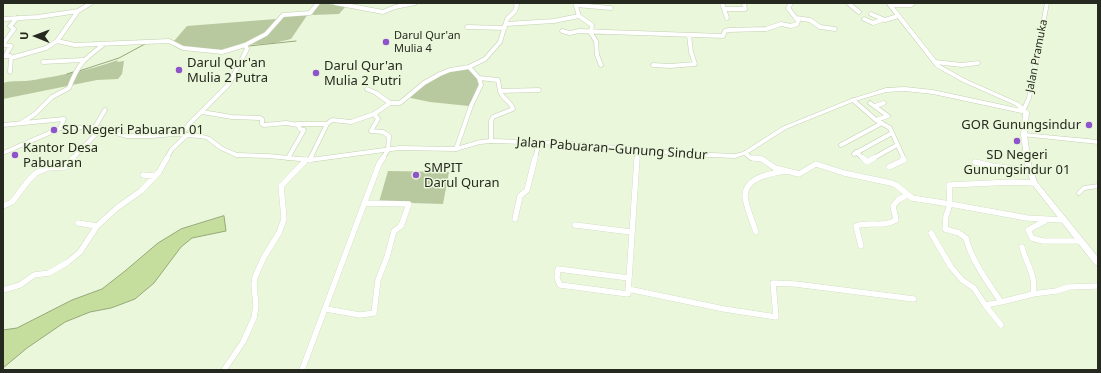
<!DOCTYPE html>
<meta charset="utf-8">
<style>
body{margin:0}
#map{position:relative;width:1101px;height:373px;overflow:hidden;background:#ebf7db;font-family:"Noto Sans",sans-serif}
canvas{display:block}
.frame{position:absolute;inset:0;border:4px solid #25291f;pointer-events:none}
.north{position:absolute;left:16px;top:16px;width:40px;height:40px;-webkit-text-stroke:3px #ebf7db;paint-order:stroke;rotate:271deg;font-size:11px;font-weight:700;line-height:16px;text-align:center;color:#25291f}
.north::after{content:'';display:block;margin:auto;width:14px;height:18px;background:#25291f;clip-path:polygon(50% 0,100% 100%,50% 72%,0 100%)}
</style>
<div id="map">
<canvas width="1101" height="373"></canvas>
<div class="frame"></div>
<div class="north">U</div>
</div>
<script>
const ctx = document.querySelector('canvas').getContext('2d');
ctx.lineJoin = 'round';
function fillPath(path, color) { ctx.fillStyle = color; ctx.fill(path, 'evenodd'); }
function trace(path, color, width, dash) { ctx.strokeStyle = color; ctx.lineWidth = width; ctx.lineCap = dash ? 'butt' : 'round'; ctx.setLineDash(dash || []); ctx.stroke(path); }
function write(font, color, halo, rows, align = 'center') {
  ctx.font = font + ' "Noto Sans",sans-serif'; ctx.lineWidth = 3; ctx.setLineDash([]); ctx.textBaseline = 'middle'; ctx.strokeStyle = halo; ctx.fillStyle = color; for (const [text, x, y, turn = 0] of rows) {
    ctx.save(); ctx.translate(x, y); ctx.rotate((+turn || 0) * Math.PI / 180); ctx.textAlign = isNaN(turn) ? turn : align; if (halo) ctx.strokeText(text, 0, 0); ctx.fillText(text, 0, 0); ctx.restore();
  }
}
fillPath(new Path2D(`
 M319 3 346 6 339 14 312 15Z
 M308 14 291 39 274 43 248 45 262 37 282 16Z
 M276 19 266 32 242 46 220 52 182 46 174 41 187 26Z
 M118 60 117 62 124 61 122 74 118 79 97 80 3 99V83C13 80 23 82 34 80 63 75 90 70 118 60Z
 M466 67 481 81 469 106 430 102 406 97 438 74Z
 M388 171 449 172 443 204 379 202Z`), '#b8c89f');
const water = new Path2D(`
 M224 216 226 231 192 238 181 247 154 283 135 299 111 308 90 312 65 322 27 348 3 368V330L17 328 72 300 102 289 125 271 158 243 181 229Z`);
fillPath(water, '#c5de9e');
trace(water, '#95a878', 1);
trace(new Path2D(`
 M173 45 181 49
 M249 46 296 41
 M79 71 119 58 145 44
 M67 74 73 72`), '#95a878', 1);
const pedestrian = new Path2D(`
 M1079 193 1084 188 1098 186`);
const minorFar1 = new Path2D(`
 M335 3 383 12 395 7 415 3
 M575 3 579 16 592 25 591 32
 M722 3 727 18
 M848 3 859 12
 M576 5 611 8
 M890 5H911L913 3
 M724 9H745L744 3
 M78 11 91 3
 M871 14 885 20 898 16
 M796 18 810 20 820 27 835 29
 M3 19 38 17 78 11 57 41 75 45 169 41 183 48 222 52 245 45 266 34 283 15 310 13 318 3
 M864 19 873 23 882 20
 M506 24 554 21 579 16
 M467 27 505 28
 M562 31 570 33 579 31 723 36 725 31 729 30 766 29 781 24 791 26 797 24 798 21 788 8 791 3
 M590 32 596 41 597 55 601 65
 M3 44 14 29 10 26 17 18
 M3 45 11 46 5 56H10L11 58 10 72
 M11 58 46 48 57 41
 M43 62 83 60
 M935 62 962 65 978 63
 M653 65 670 66 695 64 691 52 689 35
 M479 78 498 80 500 91
 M367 89 376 93 390 103
 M853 100 876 120 890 128 904 159
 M870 103 888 116 876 120
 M875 106 884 103
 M1024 109 1029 98 1047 3
 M202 112 232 117 260 118 262 119V124L264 125 286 123 298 125 300 129 304 130 288 158
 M374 114 378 119 371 131 383 132 389 136 388 150 382 159
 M21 123 35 114 52 97 69 88C78 64 83 60 103 45
 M296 124H327
 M3 125 64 119 60 128
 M95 127 105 110
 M182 134 190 123 229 84 247 49 245 45
 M491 141V121L493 117 513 109C511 101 502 99 500 91L539 90
 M841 145 882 123
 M456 149 471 106 481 85 479 78 469 67 485 59 500 42 507 19 515 11 517 5 515 3
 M856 152 864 159
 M745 153 751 158 762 159
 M854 154 892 133
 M72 159 102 128
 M166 159 172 149 187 135
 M310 159 327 124 332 120 351 122 374 114 390 103H400L424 83 440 74 450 70 469 67
 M535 159 539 142
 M637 159 638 149
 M872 159 897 145`);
const minor = new Path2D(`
 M753 158 762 159 775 168 799 174 816 164 844 173 891 183 896 185 912 198 950 204 949 185 1013 182 1034 183
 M863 158 867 162 874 158
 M310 160 311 158
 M975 162 992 166 1030 171
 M889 167 904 160 903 158
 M143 175 154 176
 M3 206 12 202 28 181 36 173 48 168 65 167 73 158
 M515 219 520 196 527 190 535 158
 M1045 221 1028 230 1032 238 1043 241H1079
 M78 223 97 226
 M575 225 631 232
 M756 232C753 223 745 204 745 195 746 177 772 173 786 171
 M931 233 951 267 962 280 974 288 985 305
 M861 246 856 226C869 221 883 228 896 220L893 206 898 200 907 195
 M629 278 558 269 557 278 560 285 628 294 637 158
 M628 289 724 309 776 317 773 283 795 284 914 299
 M3 290 20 285 34 275 49 273 68 262 80 252 97 226 118 207 141 191 159 172 167 158
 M1033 294 1056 291 1069 287 1098 286
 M1001 302 1033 294C1037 277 1026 263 1022 247
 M326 309 360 315 374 313 378 280 387 257 394 231 401 226 409 204 365 203
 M1001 325 985 305 1001 302C988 282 972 262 966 238L959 233 945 229 946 216 950 204 1027 218 1063 220
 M224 370 243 342 254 318 256 306 254 285 255 277 264 257 279 233 284 219 281 186 306 160
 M302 370 379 164 383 158`);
const tertiary = new Path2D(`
 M905 87 933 90 1026 110 1029 112 1026 114 933 94 905 91 886 92 855 101 786 129 747 154 735 158 688 156 559 145 491 143 480 144 456 151 399 150 310 162 268 158 236 157 219 149 206 139 199 138 174 136 152 138H126L95 129 61 130 3 155V151L58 127 95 125 126 134H152L174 132 199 134 210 137 223 147 237 153 268 154 310 158 399 146 456 147 480 140 491 139 559 141 688 152 735 154 743 152 782 127 851 99 886 88Z
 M1024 133 1098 140V144L1022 136 1021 135 1022 134Z`);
const secondary = new Path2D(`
 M886 3H891L940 65 967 80 1019 103 1028 111 1029 112 1027 135 1031 164 1037 182 1098 257V266L1095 265 1031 183 1025 164 1021 135 1023 113 1015 105 963 82 936 67Z`);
trace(pedestrian, '#c3cfb3', 5);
trace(minorFar1, '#c3cfb3', 5);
trace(minor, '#c3cfb3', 6);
trace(tertiary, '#c3cfb3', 1);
trace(secondary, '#c3cfb3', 1);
trace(pedestrian, '#fff', 4);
trace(minorFar1, '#fff', 4);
trace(minor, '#fff', 5.5);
fillPath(tertiary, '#fff');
fillPath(secondary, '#fff');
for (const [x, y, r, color] of [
 [386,42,4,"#8e54cb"],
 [179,70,4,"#8e54cb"],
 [316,73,4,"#8e54cb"],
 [1089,125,4,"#8e54cb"],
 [54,130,4,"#8e54cb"],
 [1017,141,4,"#8e54cb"],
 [15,155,4,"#8e54cb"],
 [416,175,4,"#8e54cb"]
]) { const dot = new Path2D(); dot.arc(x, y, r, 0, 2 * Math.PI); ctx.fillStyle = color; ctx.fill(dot); trace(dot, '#ebf7db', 1.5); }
write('11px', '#25291f', '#ebf7db', [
 ["Darul Qur'an",394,36],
 ["Mulia 4",394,49]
], 'left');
write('11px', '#25291f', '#ebf7db', [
 ["Jalan Pramuka",1037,56,-79]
]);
write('13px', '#25291f', '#ebf7db', [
 ["Darul Qur'an",187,63],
 ["Mulia 2 Putra",187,78],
 ["Darul Qur'an",324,66],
 ["Mulia 2 Putri",324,81],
 ["GOR Gunungsindur",1081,125,"right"],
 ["SD Negeri Pabuaran 01",62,130],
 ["Kantor Desa",23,148],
 ["Pabuaran",23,163],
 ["SD Negeri",1017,155,"center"],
 ["Gunungsindur 01",1017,170,"center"],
 ["SMPIT",424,168],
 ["Darul Quran",424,183]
], 'left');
write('13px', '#25291f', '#ebf7db', [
 ["Jalan Pabuaran–Gunung Sindur",612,149,4]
]);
</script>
